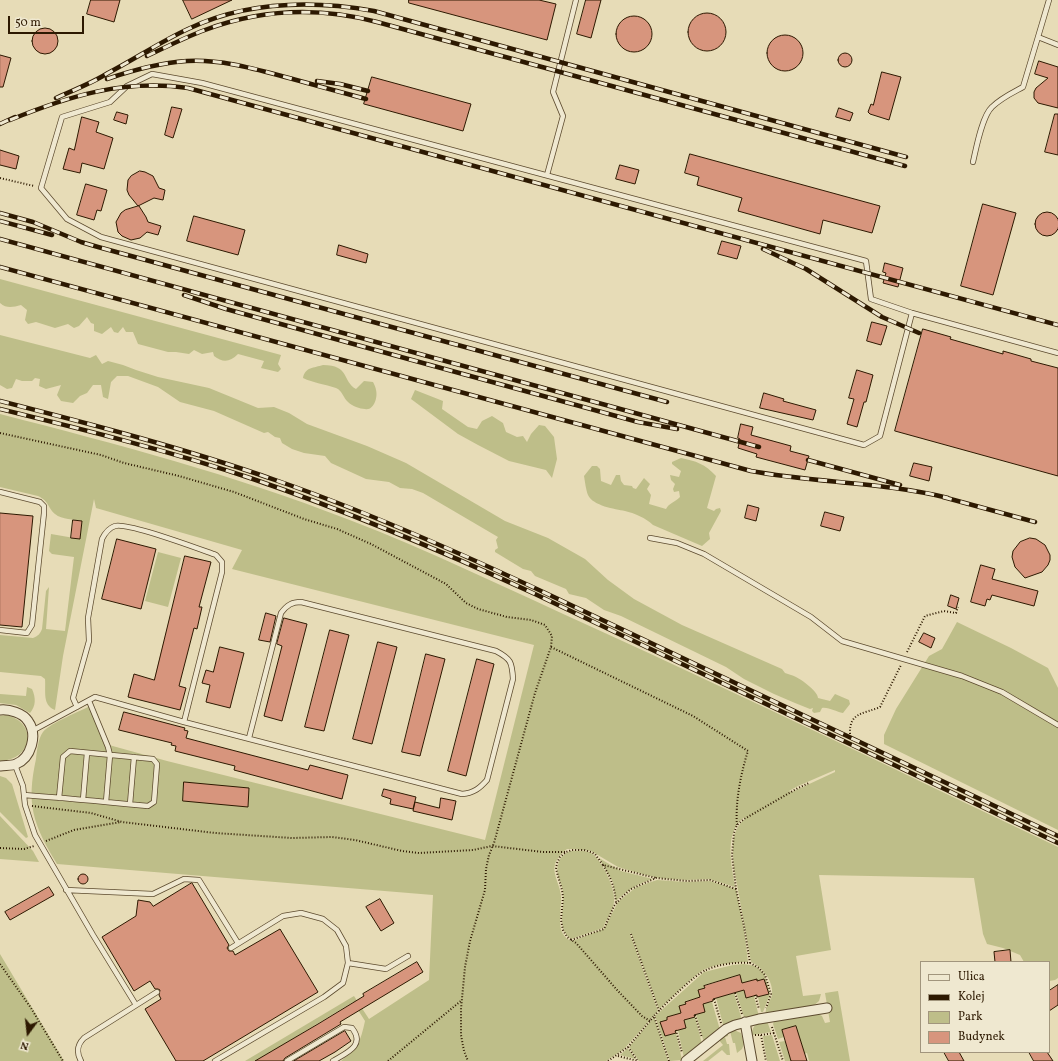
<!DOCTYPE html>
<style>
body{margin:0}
#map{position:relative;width:1058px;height:1061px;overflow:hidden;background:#e7dcb7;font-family:Vollkorn,serif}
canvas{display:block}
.legend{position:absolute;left:920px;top:961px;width:130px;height:92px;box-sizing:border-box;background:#efe8d0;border:1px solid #a1957d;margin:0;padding:5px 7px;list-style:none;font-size:12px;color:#2d1901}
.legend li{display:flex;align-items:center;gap:8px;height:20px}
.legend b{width:20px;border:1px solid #a1957d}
.north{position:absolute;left:8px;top:1013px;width:40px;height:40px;-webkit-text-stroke:3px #efe8d0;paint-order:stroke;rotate:195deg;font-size:11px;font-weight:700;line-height:16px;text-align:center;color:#2d1901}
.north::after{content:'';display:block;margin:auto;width:14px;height:18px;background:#2d1901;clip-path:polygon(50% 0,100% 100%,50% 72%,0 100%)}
.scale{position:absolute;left:8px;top:16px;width:76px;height:18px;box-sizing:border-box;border:2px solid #2d1901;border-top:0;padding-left:5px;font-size:12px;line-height:14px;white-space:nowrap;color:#2d1901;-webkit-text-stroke:3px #efe8d0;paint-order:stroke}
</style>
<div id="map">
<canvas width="1058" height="1061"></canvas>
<ul class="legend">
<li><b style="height:5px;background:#efe8d0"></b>Ulica</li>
<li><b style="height:5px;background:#2d1901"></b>Kolej</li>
<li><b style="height:11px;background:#bebe89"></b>Park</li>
<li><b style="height:11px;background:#d7957d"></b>Budynek</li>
</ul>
<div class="north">N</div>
<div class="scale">50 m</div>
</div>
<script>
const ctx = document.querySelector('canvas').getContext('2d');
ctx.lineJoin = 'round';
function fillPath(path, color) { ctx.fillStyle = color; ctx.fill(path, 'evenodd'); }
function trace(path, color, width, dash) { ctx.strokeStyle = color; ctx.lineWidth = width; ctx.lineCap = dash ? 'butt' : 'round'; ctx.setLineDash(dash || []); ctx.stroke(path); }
fillPath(new Path2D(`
 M0 279 281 355 278 364 281 369 278 372 261 368 264 361 238 354C230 362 223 363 214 356L213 352 202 354 194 350 189 354 176 352H168L138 344 133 332H126L123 327 118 333 114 332 111 327 102 334 94 331V324L91 323 87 317 79 326 74 328 68 324 55 328 36 322 28 324 25 320 27 310 21 305C13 307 7 309 0 303Z
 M0 335 90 358 96 355 102 364 108 361 123 365 136 370 158 377 209 388 258 408 274 407 289 413 307 424 367 446 406 463 505 521 548 538 585 559 608 580 634 599 682 625 782 669 785 673C787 674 789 674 791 675 799 677 818 691 818 698L830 701 835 694 849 700 850 704 843 713C836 712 829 707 822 708L820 712 814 713 812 711 813 708 810 709 795 703 774 694 744 679 726 667 621 616 604 610 586 598 569 594 566 589 535 576 531 571 523 569 495 552V550L498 548 496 540 498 537 423 493 412 489 400 488 389 482 366 479 331 463 325 456 304 453 292 449 282 443 280 438 275 437 268 432 264 433 214 411 180 402 158 387 128 376H117L111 382 108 399 103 397 101 385H93L87 393 80 396 73 403 61 401 57 395 61 385 46 389 39 386 40 379 35 378 32 381H22L16 379 12 388 7 389 0 385Z
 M323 365C350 365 342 381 356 389L364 381 373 382C374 384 376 388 376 390 378 397 374 411 365 409 360 409 352 406 348 402 343 398 343 391 336 388 325 384 313 383 303 378 305 367 314 368 323 365Z
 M415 390 443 401 442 409 468 427 477 429 482 421 492 416 503 423 506 432 517 437 523 436 527 442 531 434 539 425 545 426 554 437 557 459 552 478 546 470 509 461 478 445 458 434 411 399Z
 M0 414C117 444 234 475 347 519 431 551 512 591 594 628 750 699 904 774 1058 847V978L1055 980 1049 981V962H1024L1020 955 1003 948 987 944 983 934 974 878 819 875 831 950 796 956 803 996 821 994 819 1001 812 1007 766 1016C764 1009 770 1002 772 995 774 981 762 967 751 962L734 868C733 850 730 831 745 819V817C723 831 732 867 735 887L709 879 686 880 659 878 642 874 618 867 591 851 574 849H567C562 853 557 858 555 864 552 875 561 886 561 897 562 910 554 935 572 941L604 929 618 902 635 888 648 883 657 880 686 882 710 881 736 889 744 929 748 962C736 962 714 964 703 970 688 980 673 997 659 1009L631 933 630 934 658 1011 624 1049 606 1061H341C359 1046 360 1043 365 1021L353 1002 256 1061H245L354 996 369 1019 429 980 433 895 57 864C33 824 26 805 36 759 37 750 38 739 43 732 50 723 81 711 92 705L109 745 167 761 485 840 534 645 232 569 242 550 96 508 94 499 63 656 55 710C42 705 46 691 45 679L41 676 0 672V635L33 638C38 636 40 634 42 629L46 591 49 587 46 629 65 631 74 557 52 554 49 551 51 534 80 539 82 521C74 519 62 520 55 514 47 507 50 502 38 496L0 487ZM835 770V772L792 792 789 791 798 786Z
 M681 458C696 461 705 464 716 476L707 508 714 511 716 509 720 508 721 511 709 533 710 539 702 546 653 525C646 518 634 513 625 511 615 509 593 506 588 495 586 490 585 482 584 476L592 466H597L600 469 601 481 611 485 616 475H620L621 481 624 485 632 486 633 488 636 489 644 478 650 484 647 489 651 495 649 504 666 509C669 503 675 502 680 497L679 491 674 492 673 489 675 484 671 480 670 475 679 477 681 471 672 464V462Z
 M158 552 181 558 168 607 145 601Z
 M957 622 1011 648 1048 668 1058 688V830L884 744V735L896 709 929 656 942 649Z
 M27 687 32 689C36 698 36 706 30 713L16 705 0 703V694L26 696Z
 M6 715C38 722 33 760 0 761V716Z
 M0 776 6 778 12 784 28 837 26 838 0 812Z
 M0 816 33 851 39 862 0 859Z
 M570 851C576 851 586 850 591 853 602 860 616 889 614 902 613 911 606 920 603 928L571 939C556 929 565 906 563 892 562 883 555 874 558 865 559 858 564 854 570 851Z
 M599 858 621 871 653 879C639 883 627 890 616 901L613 882Z
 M0 954 64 1061H0Z
 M744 964 755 966 764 973 770 994 763 1012H761L758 997 768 994 764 979 757 981 756 979 742 983 740 975 704 985 705 988 698 990 700 997 686 1001V1004L679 1006 681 1013 667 1017V1020L661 1022 665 1036 676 1033 682 1060 670 1061 655 1016 704 972 733 965Z
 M744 990 746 998 754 996 759 1017 745 1020 736 992Z
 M838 991 850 1061H809L807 1053 804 1054 796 1026 782 1030 784 1037 778 1039 773 1024 775 1019 818 1014 822 1016 825 1023 830 1022 825 993Z
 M734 993 742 1020 724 1028 716 998Z
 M712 1002 720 1030 704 1043 696 1014 703 1004Z
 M654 1017 668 1061H639L629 1047Z
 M695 1017 702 1044 684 1058 678 1030 686 1028 684 1020Z
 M767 1021 771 1032 752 1035C752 1024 758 1023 767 1021Z
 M734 1030 741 1033 744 1044 742 1049 737 1053 735 1043H733L730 1031Z
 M728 1032V1036L725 1037 727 1044H729L730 1055H727L722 1050 708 1061H703L723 1045 718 1039Z
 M772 1035 780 1061H767L763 1036Z
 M785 1041 791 1061H785L779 1042Z
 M627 1049H628L636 1059 620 1055Z`), '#bebe89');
const building = new Path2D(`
 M91 0H120L114 22 87 14Z
 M183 0H232L192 19Z
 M409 0H539L556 4 547 40 409 3Z
 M586 0H601L591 38 577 34Z
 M688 32a19 19 0 1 1 38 0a19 19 0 1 1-38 0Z
 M616 34a18 18 0 1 1 36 0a18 18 0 1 1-36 0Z
 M32 41a13 13 0 1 1 26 0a13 13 0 1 1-26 0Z
 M767 53a18 18 0 1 1 36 0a18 18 0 1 1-36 0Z
 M838 60a7 7 0 1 1 14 0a7 7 0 1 1-14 0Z
 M0 55 11 58 3 87H0Z
 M1039 61 1058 67V108L1038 103 1034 98V92L1036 88 1048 78 1035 74Z
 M882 72 901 77 889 120 870 114 868 112 871 104 873 105Z
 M372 77 471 104 463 131 364 104Z
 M172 107 182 109 173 138 165 135Z
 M839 108 853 113 850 121 836 117Z
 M117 112 128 115 126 124 114 120Z
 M1055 114H1058V155L1045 152Z
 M82 117 99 122 96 132 113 138 104 169 82 163 80 173 63 169 69 148 74 150Z
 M0 150 19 156 16 169 0 165Z
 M690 154 880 206 872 233 823 220 820 234 738 211 742 198 697 185 699 177 685 173Z
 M620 165 639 170 635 184 616 179Z
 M140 171 145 172 153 176 159 188 165 190 163 200 154 198 138 206 129 195 127 190 128 180 131 176Z
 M86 184 107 190 101 211 97 210 94 220 77 215Z
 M983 204 1016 213 993 295 961 286Z
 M139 206 146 217 148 222 161 226 158 235 147 232 140 238 131 240 122 236 118 232 116 222 121 213 125 210Z
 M1035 224a12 12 0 1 1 24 0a12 12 0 1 1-24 0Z
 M194 216 245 230 238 255 187 241Z
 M722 241 741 246 737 259 718 254Z
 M339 245 368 254 366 263 337 255Z
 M885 263 903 268 898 287 883 283 886 273 883 272Z
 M872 322 887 326 881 345 867 341Z
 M923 329 951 337 950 339 1003 354V351L1031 359V361L1058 368V476L895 431Z
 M857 370 873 375 866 402H864L857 427 847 424 854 399 849 398Z
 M764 393 784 399 783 401 816 410 813 420 760 408Z
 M741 424 753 427 751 435 791 446 790 451 809 456 805 470 756 457 757 454 738 448 740 439 738 438Z
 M914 463 932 467 929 481 910 476Z
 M748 505 759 508 756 521 745 518Z
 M825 512 844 517 840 531 821 526Z
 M0 513 33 516 22 627 0 625Z
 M73 520 82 521 80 539 71 538Z
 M1030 538 1036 539 1045 545 1050 555V560L1048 565 1042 572 1025 578 1015 567 1012 557 1013 551 1020 542Z
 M117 539 156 549 141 609 102 599Z
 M185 556 211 562 199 607H202L197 629 194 628 179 686 186 688 180 710 128 697 134 674 154 680Z
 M981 565 995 569 992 579 1038 591 1034 606 992 595 990 600 987 599 985 606 971 602Z
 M951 595 959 598 956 609 948 606Z
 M266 613 276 616 270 642 259 640Z
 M284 618 307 624 282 721 264 716 282 646 277 644Z
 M330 630 349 635 324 731 305 727Z
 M924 633 935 638 931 648 919 642Z
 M378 642 397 647 372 744 353 739Z
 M220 647 244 653 230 708 206 702 210 685 202 683 206 670 213 672Z
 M426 654 445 659 420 756 402 752Z
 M477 659 494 664 466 776 448 771Z
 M124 712 185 728 184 730 188 731 186 738 308 770 310 765 348 775 342 799 234 770 235 766 175 751 176 746 171 745 172 743 119 730Z
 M184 782 249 788 248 807 183 801Z
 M384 789 416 797 413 809 390 804 391 799 382 796Z
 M441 798 456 801 452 820 413 811 415 802 439 808Z
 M78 879a5 5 0 1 1 10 0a5 5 0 1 1-10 0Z
 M192 883 229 945 227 948 229 951H233L235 955 280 929 318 992 203 1061H176L145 1009 161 999 159 995 160 990 158 989H155L150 981 134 991 102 937 136 916 138 900 150 902 153 906Z
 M49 887 54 895 10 920 5 912Z
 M380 899 394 923 381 931 366 907Z
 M1010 950 1011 962H995L994 952Z
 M417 962 423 972 340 1022 341 1024 285 1058 283 1061H255L318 1024 364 996 363 994Z
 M740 975 742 983 757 979V981L764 979 769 994 757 997V995L746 998 744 990 713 999V1001L703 1004 705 1012 694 1015 695 1017 684 1020 686 1028 675 1031 676 1033 665 1036 660 1022 667 1020V1017L681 1013 679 1006 686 1004 685 1002 700 997 698 990 705 988 704 986Z
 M1058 985V1005L1049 1011V991Z
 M796 1026 807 1061H791L782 1030Z
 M345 1031 351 1041 335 1052 319 1061H294Z
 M944 1052H959L964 1061H949Z
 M1029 1052H1047L1053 1061H1034Z`);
fillPath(building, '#d7957d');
trace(building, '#2d1901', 1);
const lane = new Path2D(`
 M1049 0 1038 37 1058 45
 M973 162C976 149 982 116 992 107 1001 98 1012 93 1023 87L1038 37
 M547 175 563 116 553 92 576 0
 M912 313 880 436 864 445 101 237 67 219 41 188 62 117 110 102 127 86 152 74 202 83 866 261 871 299 912 313 1058 353
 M0 492 40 502 44 506V513L32 625 27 633 0 630
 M650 538 677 543 704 554 811 617 842 641 962 676 1002 692 1058 725
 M89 701 108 747 110 755 106 802
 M77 707 73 698 89 641 88 618 102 539C105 533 109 528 115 526 128 522 199 549 216 555L222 562V572L184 722
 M32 731 95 697 184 722 462 794C474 793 480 788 487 780L513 679C512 662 511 659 496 651L301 602C292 602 287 605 281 613L249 738
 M15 765 23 786 25 805 35 835 93 935 136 1005
 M24 795C65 798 107 802 148 806L154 802 157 764 153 759 70 751 63 757 59 798
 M83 800 87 753
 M130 804 134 757
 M66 890 153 894 184 879 199 880 238 943
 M231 948 283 916 301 913 323 919 337 930 346 946 348 963 386 969 408 956
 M81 1061C76 1052 77 1045 84 1038L157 992
 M215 1061 324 997 343 983 348 963
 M287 1061 344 1027 352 1028C366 1046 346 1053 333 1061`);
const street = new Path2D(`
 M0 710C9 709 23 713 28 721 38 735 31 758 16 764 11 766 5 765 0 766
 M745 1022 752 1061
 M686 1061 726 1029 735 1025 759 1019 827 1008`);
trace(lane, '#5c4a2e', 6);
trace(street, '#5c4a2e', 11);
trace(new Path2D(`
 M0 178 34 186
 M0 433 101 455 124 463 179 476 234 492 304 519 337 529 371 544 446 584 466 603 478 609 507 617 531 620 545 625 552 636 551 647 535 693 494 843 489 855 486 869 485 890 470 941 465 967 461 1009V1035L464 1051 468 1061
 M551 647 693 716 748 751C741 772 735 803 737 825
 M907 652 925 616 944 611 956 613 958 607
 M850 734C849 712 864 714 880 707L901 665
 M32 806 91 813 122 822 156 826 215 833 292 838 332 837 355 840 402 851 419 853 473 850 492 846 543 852H566
 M46 841 74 830 121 822
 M0 848 24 849 34 846
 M603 865C611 878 615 888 616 903
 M631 934 659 1011
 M571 940 604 929 614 906 622 897 631 889 656 878 687 881 710 880 736 889
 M750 963 759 968 765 975 771 994 766 1008
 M0 964 31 1008 63 1061
 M735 993 742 1014
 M755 995 759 1009
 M714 999 721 1023
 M695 1015 702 1038
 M650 1021 642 1016 618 991 576 943 567 937 563 930 561 920 563 897 562 890 556 869 557 863 560 857 566 852 572 850H584L591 852 595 854 603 865 656 878
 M772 1027 783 1061
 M676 1030 682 1053
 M755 1035H761L766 1061
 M761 1035 774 1033
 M628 1047 637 1060
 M618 1056 638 1061
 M388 1061 462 1000
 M608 1061 628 1047 654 1016
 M669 1061 654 1016C663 1006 695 974 706 970 719 964 736 962 750 963L744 926 736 889 732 855 734 833 737 825 744 819 798 788 809 783`), '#2d1901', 2, [1, 2]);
trace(lane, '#efe8d0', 4.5);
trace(street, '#efe8d0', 9);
const rail = new Path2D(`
 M147 56C166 47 186 37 205 30 261 9 320 7 377 22L905 166
 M107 79C133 70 159 63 187 61 222 59 255 69 289 78 314 85 340 92 366 99
 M317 81 340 84 368 91
 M56 98C74 90 92 83 108 73 135 59 160 42 188 29 247 1 311 0 374 11L906 157
 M10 120C69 96 123 79 188 88L1058 325
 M0 124 15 117
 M0 213 33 222 81 242 98 247 667 402
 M0 221 52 235
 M0 239 759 447
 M763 249 806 269 882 317 919 333
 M0 267 751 471C816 483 883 482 948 498
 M184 295 226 309 638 422 677 429
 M0 401C94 425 187 449 278 481 373 514 465 555 556 598L1058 836
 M0 409C85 430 170 451 253 479 349 512 442 551 535 594L1058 843
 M808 460 900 485
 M943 497 1035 522`);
trace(rail, '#2d1901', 4.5);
trace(rail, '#efe8d0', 3, [9]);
</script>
